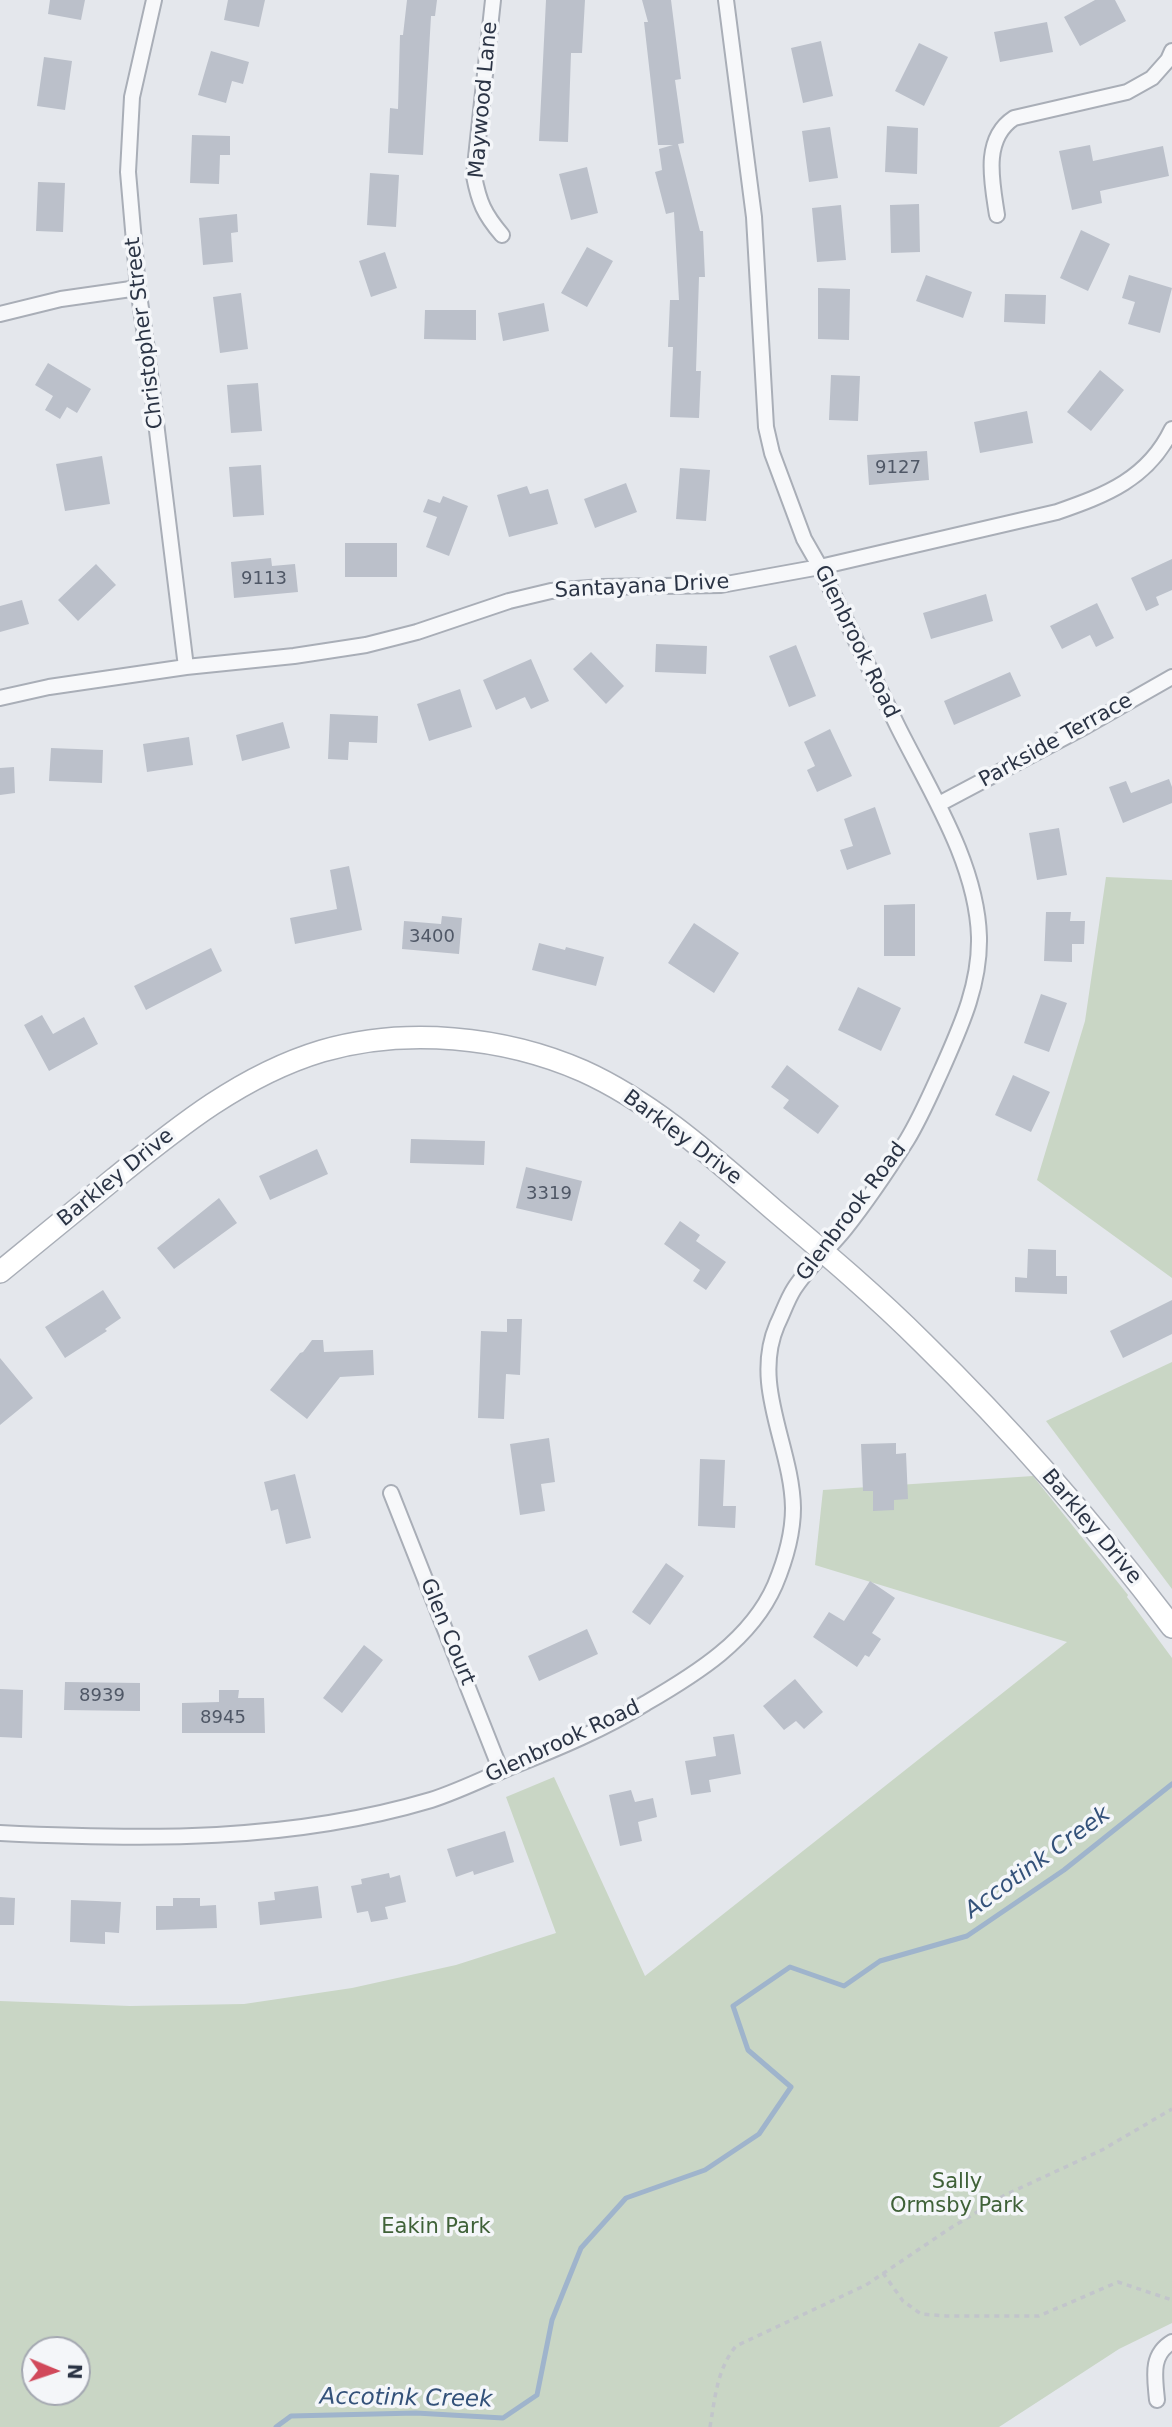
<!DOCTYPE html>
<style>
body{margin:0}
#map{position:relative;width:1172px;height:2427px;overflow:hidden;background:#e4e7ec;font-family:"DejaVu Sans",sans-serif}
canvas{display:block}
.north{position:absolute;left:21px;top:2336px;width:70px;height:70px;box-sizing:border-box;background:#f4f6f9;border:2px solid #a4a8b1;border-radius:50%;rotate:92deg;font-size:19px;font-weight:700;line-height:28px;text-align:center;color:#2b3445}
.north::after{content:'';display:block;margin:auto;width:24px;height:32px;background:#d1495b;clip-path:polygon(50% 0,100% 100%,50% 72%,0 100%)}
</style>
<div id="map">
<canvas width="1172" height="2427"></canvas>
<div class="north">N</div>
</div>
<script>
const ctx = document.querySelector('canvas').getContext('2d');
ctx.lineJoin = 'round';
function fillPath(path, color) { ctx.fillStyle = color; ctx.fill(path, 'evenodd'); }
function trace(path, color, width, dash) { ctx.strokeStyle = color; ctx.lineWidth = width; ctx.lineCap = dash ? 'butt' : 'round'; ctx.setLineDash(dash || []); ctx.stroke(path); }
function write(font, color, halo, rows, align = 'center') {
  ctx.font = font + ' "DejaVu Sans",sans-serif'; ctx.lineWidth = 7; ctx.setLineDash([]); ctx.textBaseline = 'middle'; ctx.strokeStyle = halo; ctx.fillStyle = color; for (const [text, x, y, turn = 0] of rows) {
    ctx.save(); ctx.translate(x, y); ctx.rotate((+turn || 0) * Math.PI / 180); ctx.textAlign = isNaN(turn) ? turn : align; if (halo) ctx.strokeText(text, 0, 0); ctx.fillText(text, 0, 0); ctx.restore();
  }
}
fillPath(new Path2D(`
 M1106 877 1172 880V1278L1037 1180 1085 1021Z
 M1172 1362V1589L1046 1421Z
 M1033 1476 1128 1595 1127 1597 1172 1658V2323L1119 2349 999 2427H0V2001L130 2006 244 2004 352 1988 456 1965 556 1933 506 1797 554 1777 645 1976 1067 1642 815 1565 823 1490ZM35 2350H77V2392H35Z`), '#c9d6c5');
trace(new Path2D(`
 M276 2427 291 2416 416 2413 503 2418 537 2395 552 2320 581 2248 626 2198 705 2170 759 2134 791 2087 748 2050 733 2006 790 1967 844 1986 880 1961 967 1936 1064 1870 1172 1784`), '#9fb4cc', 5);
fillPath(new Path2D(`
 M50 0H85L81 20 48 14Z
 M228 0H265L259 27 224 20Z
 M407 0H437L435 16H431L423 155 388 153 390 108 398 109 400 35H403Z
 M546 0H585L582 53H571L568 142 539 141Z
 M642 0H671L681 79 675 80 684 143 678 144 700 231H703L705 277H699L696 371H701L699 418 670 417 673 347H668L670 300H679L674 212 666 214 655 172 662 170 659 149 673 145H658L644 22H648Z
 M1095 0H1115L1126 21 1080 46 1064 17Z
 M1047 22 1053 52 1000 62 994 32Z
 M821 41 833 96 803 103 791 48Z
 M919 43 948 57 924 106 895 91Z
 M211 51 249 62 243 84 232 81 226 103 198 95Z
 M44 57 72 61 65 110 37 106Z
 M887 126 918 128 917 174 885 172Z
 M830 127 838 178 809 182 802 131Z
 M192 135 230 136V155H220L219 184 190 183Z
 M1090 145 1093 161 1163 146 1169 176 1100 191 1102 203 1072 210 1059 151Z
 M587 167 598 213 571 220 559 174Z
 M370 173 399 175 396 227 367 225Z
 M38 182 65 183 63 232 36 231Z
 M919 204 920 252 891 253 890 205Z
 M841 205 846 260 817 262 812 208Z
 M237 214 238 232 231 233 233 262 203 265 199 218Z
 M1081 230 1110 244 1088 291 1060 278Z
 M587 247 613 261 587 307 561 293Z
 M385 252 397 288 371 297 359 261Z
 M926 275 972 292 963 318 916 301Z
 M1129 275 1172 288 1160 333 1128 324 1135 302 1122 298Z
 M818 288 850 289 849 340 818 339Z
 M241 293 248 349 220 353 213 297Z
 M1005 294 1046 295 1045 324 1004 322Z
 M544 303 549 331 503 341 498 313Z
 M425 310H476V340L424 339Z
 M48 363 91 389 77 413 67 407 60 419 45 410 53 396 35 385Z
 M1100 370 1124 390 1091 431 1067 412Z
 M831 375 860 376 858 421 829 420Z
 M258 383 262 431 231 433 227 385Z
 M1027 411 1033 443 980 453 974 422Z
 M927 451 929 480 869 485 867 455Z
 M102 456 110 504 65 511 56 464Z
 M261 465 264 515 233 517 229 467Z
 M680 468 710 470 706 521 676 519Z
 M626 483 637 512 595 528 584 499Z
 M527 486 530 494 548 489 558 524 509 537 497 495Z
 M443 496 468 506 449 556 426 547 437 517 423 512 428 499 440 503Z
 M345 543H397V577H345Z
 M271 558 272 566 295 564 298 592 234 598 231 562Z
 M1172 559V590L1156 597 1159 605 1146 611 1131 578Z
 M96 564 116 585 78 621 58 600Z
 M986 594 993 621 931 639 923 613Z
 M22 600 29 624 0 632V606Z
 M1097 603 1114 638 1096 647 1090 635 1062 649 1050 626Z
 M656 644 707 646 706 674 655 672Z
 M796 645 816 696 789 707 769 656Z
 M591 652 624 686 606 704 573 669Z
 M531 659 549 701 531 709 525 697 496 710 483 680Z
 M1010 672 1021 696 954 725 944 701Z
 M460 689 472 727 429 741 417 704Z
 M330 714 378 716 377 743 349 742 348 760 328 759Z
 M283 722 290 748 242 761 236 735Z
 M830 729 852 776 817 792 807 770 815 766 804 742Z
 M189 737 193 765 147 772 143 744Z
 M51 748 103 750 102 783 49 781Z
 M14 767 15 793 0 795V768Z
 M1169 779 1172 787V803L1123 823 1109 787 1126 781 1131 793Z
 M875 807 891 854 847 870 840 850 853 846 844 819Z
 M1059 828 1067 875 1037 880 1029 833Z
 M349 866 362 930 295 944 290 918 337 909 330 870Z
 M915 904V956H884V905Z
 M1046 912H1071L1070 921H1085L1084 944H1072V962L1044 961Z
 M442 916 462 918 459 954 402 949 404 921 441 924Z
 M694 923 739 953 714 993 668 963Z
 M539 943 565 950 566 947 604 957 596 986 532 970Z
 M211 948 222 971 146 1010 134 986Z
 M858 987 901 1008 881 1051 838 1030Z
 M1041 994 1067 1003 1049 1052 1024 1043Z
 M42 1015 53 1034 84 1017 98 1044 49 1071 24 1025Z
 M787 1065 839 1106 818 1134 783 1108 789 1100 771 1087Z
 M1013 1075 1050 1092 1031 1132 995 1115Z
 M411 1139 485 1141 484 1165 410 1163Z
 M317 1149 328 1174 270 1200 259 1176Z
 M526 1167 582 1181 572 1221 516 1208Z
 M219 1198 237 1223 174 1269 157 1248Z
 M680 1221 700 1235 696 1241 726 1262 706 1290 693 1281 700 1270 664 1244Z
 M1028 1249 1056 1250V1276H1067V1294L1015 1292V1277L1027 1278Z
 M103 1290 121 1318 105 1329 107 1331 65 1358 45 1327Z
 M1172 1300V1334L1123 1358 1110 1331Z
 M507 1319H522L520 1375 506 1374 504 1419 478 1418 481 1331 507 1332Z
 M312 1340H323L324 1352 373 1350 374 1375 340 1377 307 1419 270 1390 300 1353 303 1352Z
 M0 1358 33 1398 0 1425Z
 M549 1438 555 1482 541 1484 545 1511 520 1515 510 1444Z
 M896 1443V1454L906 1453 908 1499 894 1500V1510L873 1511V1491H863L861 1444Z
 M700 1459 725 1460 723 1506H736L735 1528 698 1526Z
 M295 1474 311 1538 286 1544 278 1509 271 1511 264 1482Z
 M666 1563 684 1576 650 1625 632 1612Z
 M870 1581 895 1598 872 1633 881 1639 869 1657 865 1655 857 1667 813 1637 829 1612 844 1621Z
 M587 1629 598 1654 539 1681 528 1656Z
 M364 1645 383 1660 342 1713 323 1698Z
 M795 1679 823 1712 804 1729 796 1721 784 1730 763 1706Z
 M65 1682 140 1683V1711L64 1710Z
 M0 1689 23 1690 22 1738 0 1737Z
 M219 1690H239L238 1698H264L265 1733H182V1703L219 1702Z
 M734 1734 741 1774 709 1780 711 1792 691 1795 685 1761 716 1756 713 1737Z
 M631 1790 635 1802 653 1798 657 1817 638 1822 642 1841 620 1846 609 1795Z
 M505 1831 514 1862 474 1875 473 1871 456 1877 447 1849Z
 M389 1873 390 1878 400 1875 406 1902 385 1907 388 1919 371 1922 368 1911 357 1913 351 1886 362 1884 361 1879Z
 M318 1886 322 1918 260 1925 258 1902 275 1900 274 1892Z
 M0 1897 15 1898 14 1925H0Z
 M173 1898H200V1906L216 1905 217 1928 156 1930V1906H173Z
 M71 1900 121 1902 119 1933 105 1932V1944L70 1942Z`), '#bbc0ca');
const street = new Path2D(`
 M154 0 132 97 128 172 138 288 147 349 186 667
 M493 0 474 176C479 202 484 214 502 235
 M997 215C992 182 982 139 1014 118L1127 92 1152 78 1168 60 1172 51
 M0 314 61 299 138 288
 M0 698 49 687 186 667 294 656 366 645 417 632 509 601 551 591 602 587 721 585 820 567 1057 512C1106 495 1148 479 1172 429
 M939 804 1086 726 1172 677
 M391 1493 501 1771
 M0 1833C145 1840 290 1842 431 1800 459 1791 485 1778 513 1766 559 1748 604 1729 646 1703 696 1674 751 1640 775 1585 785 1561 793 1534 793 1508 792 1446 751 1386 777 1325 783 1313 787 1300 794 1289 808 1267 829 1249 845 1229 867 1201 888 1170 907 1140 921 1117 931 1093 942 1069 961 1026 980 985 979 937 977 864 930 791 898 727 872 674 846 620 820 567L804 539 772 453 766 427 754 217 726 0
 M1157 2400C1155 2377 1150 2355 1172 2342`);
const secondary = new Path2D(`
 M0 1272C38 1241 77 1209 115 1178 178 1127 242 1075 322 1051 405 1027 503 1036 583 1071 654 1103 715 1159 774 1210 825 1253 876 1296 923 1343 1013 1431 1096 1526 1172 1627`);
trace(street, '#a9aeb7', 18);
trace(secondary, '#a9aeb7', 24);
trace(new Path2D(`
 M883 2273 903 2301 921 2314 946 2316H1039L1118 2282 1172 2300
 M710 2427C715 2398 717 2369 736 2346L866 2285 949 2229 1005 2195 1102 2150 1172 2109`), '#c2c5cb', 3.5, [5, 5]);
trace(street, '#f7f8fa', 14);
trace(secondary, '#fff', 21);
write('18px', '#4f5766', null, [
 ["9127",898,468],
 ["9113",264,579],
 ["3400",432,937],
 ["3319",549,1194],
 ["8939",102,1696],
 ["8945",223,1718]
]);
write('21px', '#2b3445', '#f4f6f9', [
 ["Maywood Lane",484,100,-85],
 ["Christopher Street",145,333,-97],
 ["Santayana Drive",642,587,-3],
 ["Glenbrook Road",856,642,64],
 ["Parkside Terrace",1056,741,-29],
 ["Barkley Drive",682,1138,37],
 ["Barkley Drive",116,1178,-39],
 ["Glenbrook Road",852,1212,-53],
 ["Barkley Drive",1091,1527,50],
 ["Glen Court",447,1632,68],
 ["Glenbrook Road",563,1742,-25]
]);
write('21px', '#3f6138', '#f4f6f9', [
 ["Sally",957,2183],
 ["Ormsby Park",957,2207],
 ["Eakin Park",436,2228]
]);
write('italic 23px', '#34527a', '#f4f6f9', [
 ["Accotink Creek",1038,1863,-36],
 ["Accotink Creek",406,2399,1]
]);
</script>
